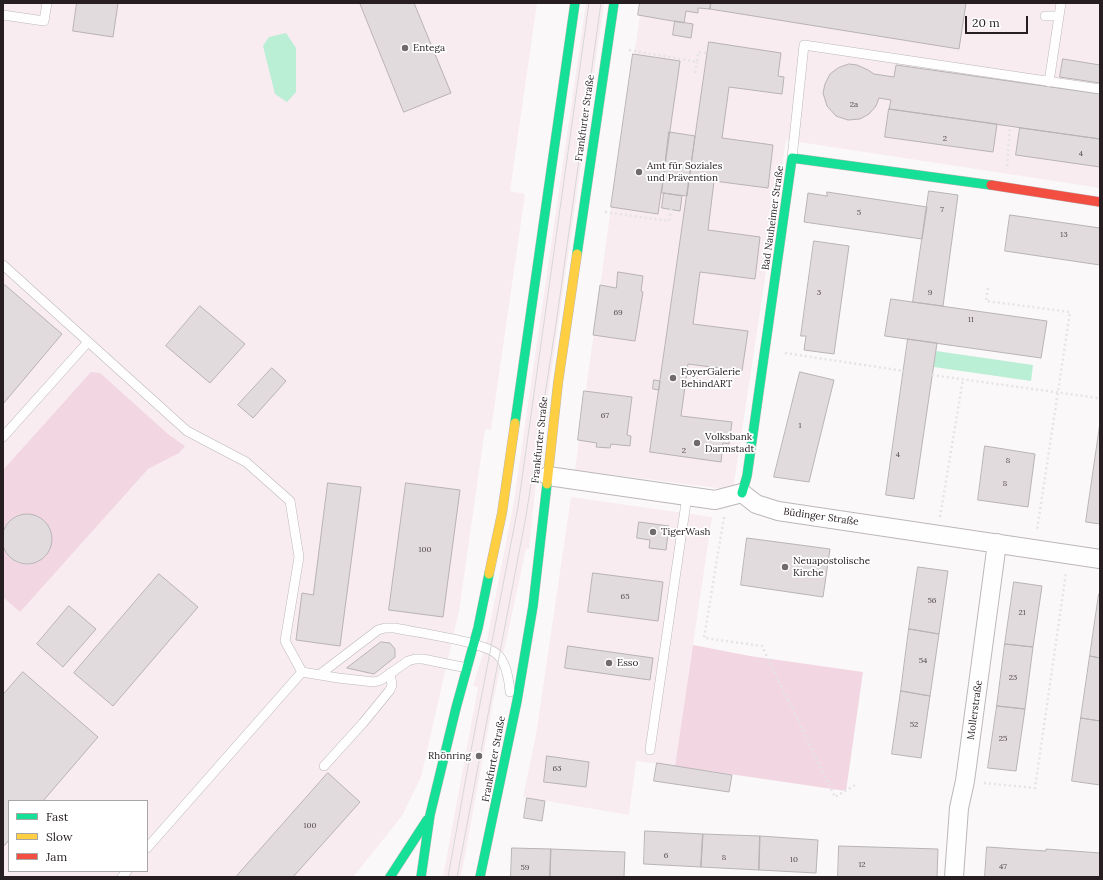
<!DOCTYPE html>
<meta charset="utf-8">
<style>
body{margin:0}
#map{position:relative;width:1103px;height:880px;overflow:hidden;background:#fbf8f9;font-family:Lora,serif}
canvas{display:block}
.frame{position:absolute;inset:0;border:4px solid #261e21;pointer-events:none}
.legend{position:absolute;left:8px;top:800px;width:140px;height:72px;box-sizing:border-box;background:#fff;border:1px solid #a8a5a6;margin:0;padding:5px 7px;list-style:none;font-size:12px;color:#261e21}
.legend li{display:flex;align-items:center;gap:8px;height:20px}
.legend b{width:20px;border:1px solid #a8a5a6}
.scale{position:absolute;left:965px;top:16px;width:63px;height:18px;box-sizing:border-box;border:2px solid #261e21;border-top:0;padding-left:5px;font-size:12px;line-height:14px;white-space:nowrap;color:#261e21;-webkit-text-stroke:3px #fff;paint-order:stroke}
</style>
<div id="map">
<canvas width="1103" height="880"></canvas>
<div class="frame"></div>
<ul class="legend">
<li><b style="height:5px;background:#16e098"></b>Fast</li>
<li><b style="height:5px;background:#ffcf43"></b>Slow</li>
<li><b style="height:5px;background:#f24e42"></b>Jam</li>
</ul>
<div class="scale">20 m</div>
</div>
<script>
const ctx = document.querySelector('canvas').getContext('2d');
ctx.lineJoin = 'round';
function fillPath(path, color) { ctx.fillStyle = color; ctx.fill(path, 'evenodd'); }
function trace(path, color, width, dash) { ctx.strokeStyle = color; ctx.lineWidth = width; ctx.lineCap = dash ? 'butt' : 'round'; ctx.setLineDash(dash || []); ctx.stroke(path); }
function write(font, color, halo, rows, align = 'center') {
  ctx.font = font + ' Lora,serif'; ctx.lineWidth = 3.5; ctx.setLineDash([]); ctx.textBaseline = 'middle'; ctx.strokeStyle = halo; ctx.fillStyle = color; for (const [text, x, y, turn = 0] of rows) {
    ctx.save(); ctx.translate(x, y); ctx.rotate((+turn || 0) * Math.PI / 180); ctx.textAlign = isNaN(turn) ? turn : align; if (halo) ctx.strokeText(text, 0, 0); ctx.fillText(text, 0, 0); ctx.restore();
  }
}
fillPath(new Path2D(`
 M3 3H537L510 191 525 194 491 430 485 429 459 611 421 777 402 816 353 877H3ZM9 801H147V871H9Z
 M586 3H604L537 473 529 549H526L494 697 461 877H443L478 687 473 686 487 640 514 501Z
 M642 3H1100V188L786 140 733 490 575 470 611 207Z
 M571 497 712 517 675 766 636 761 629 815 523 797 536 735Z`), '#f8ecf1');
fillPath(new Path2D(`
 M91 372 100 373 169 435 185 446 179 453 148 469 20 612 3 597V548C18 581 64 560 49 527 45 518 36 514 27 514 16 513 7 521 3 530V470Z
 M693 645 750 656 863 672 846 791 675 766Z`), '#f2d6e2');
fillPath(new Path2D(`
 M286 33 296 48V92L287 102 275 94 263 46 269 37Z
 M936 351 1033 365 1031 381 934 367Z`), '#baeed5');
const building = new Path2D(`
 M77 3H118L113 37 73 31Z
 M360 3H414L451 93 404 112Z
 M640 3H711L710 9 698 8V13L686 11 684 23 638 15Z
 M711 3H966L959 49 710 9Z
 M675 21 693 24 691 38 673 35Z
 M709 42 781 53 778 76 784 77 782 94 729 87 722 138 773 145 768 188 714 181 708 230 760 237 755 279 700 272 693 324 748 331 742 371 688 364 681 416 732 422 729 444 723 443 721 462 650 452Z
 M633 54 680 61 658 214 611 207Z
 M1063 59 1100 65V83L1060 77Z
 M849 64 857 65 868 70 874 74 894 77 896 65 1100 94V139L889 109 891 100 879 98 876 106 869 114 860 119 848 120 836 116 827 106 823 93 825 84 830 74 838 68Z
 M889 109 997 124 993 152 885 137Z
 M1020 128 1100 139V167L1016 155Z
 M669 132 695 136 687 196 662 193Z
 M929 191 958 195 943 306 913 302Z
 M827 192 927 207 922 239 804 222 808 193 827 196Z
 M664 193 682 196 680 211 662 208Z
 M1010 215 1100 228V265L1005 251Z
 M814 241 849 246 834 354 804 350 806 336H801Z
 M618 272 643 276 641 291 643 292 635 341 593 335 600 285 616 288Z
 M5 285 62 334 3 404V287Z
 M891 299 1047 321 1041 358 885 336Z
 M200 306 245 344 210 383 166 346Z
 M908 339 937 343 914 499 886 495Z
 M272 368 286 381 253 418 238 405Z
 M800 372 834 380 809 482 774 477Z
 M654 380 660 381 659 390 653 389Z
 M584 391 632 397 627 435 631 436 630 446 611 444 610 448 596 447 597 443 578 440Z
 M1100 423V524L1086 522Z
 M985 446 1035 454 1028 507 978 500Z
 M328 483 361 487 340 646 296 640 302 593 313 595Z
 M406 483 460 490 443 617 389 610Z
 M2 539a25 25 0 1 1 50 0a25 25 0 1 1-50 0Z
 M639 522 669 526 666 550 649 548 650 540 637 538Z
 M747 538 830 549 823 597 741 585Z
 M918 567 948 571 939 634 909 629Z
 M593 573 663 582 658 621 588 612Z
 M159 574 198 607 113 706 74 673Z
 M1014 582 1042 586 1033 647 1005 644Z
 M1099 594H1100V658L1090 656Z
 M69 606 96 629 63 667 37 644Z
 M909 629 939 634 930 696 901 691Z
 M381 642 390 643 395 649V657L374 674 347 668Z
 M1005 644 1033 647 1025 709 997 706Z
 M568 646 653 658 650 680 565 668Z
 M1090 656 1100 658V721L1081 718Z
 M23 672 98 737 43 801H9V840L3 847V695Z
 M901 691 930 696 921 758 892 754Z
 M997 706 1025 709 1016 771 988 768Z
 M1081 718 1100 721V785L1072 781Z
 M547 756 589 762 586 787 544 782Z
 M657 763 732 775 729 792 654 781Z
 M328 773 360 802 293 877H236Z
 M527 798 545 801 542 821 524 818Z
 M645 831 703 834 701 867 644 864Z
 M703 834 760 836 759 870 701 867Z
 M760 836 818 840 816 873 759 870Z
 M839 846 938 849 937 877H838Z
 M987 847 1046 851V849L1100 853V877H985Z
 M512 848 551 849 550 877H511Z
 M551 849 625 852 624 877H550Z`);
fillPath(building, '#e1dbde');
trace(building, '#b8b3b5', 1);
const lane = new Path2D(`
 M3 15 44 21 47 3
 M1045 16H1059
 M1049 82 1061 3
 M792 158 804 45 1100 89
 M3 265 187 431 246 462 290 501 299 557 285 641 302 672 338 678 374 682 381 680 408 661 415 659H423L467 668
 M3 437 88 342
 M319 675 378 630 385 628H395C417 633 483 641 498 655 507 664 509 680 510 692
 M650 750 687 496
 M324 766 363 723 390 690 392 685 390 673
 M147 848 302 672
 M122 877 127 871`);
const street = new Path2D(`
 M548 476 715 500 742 493 756 504 778 511 1100 559
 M954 877 959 808 965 781 997 543`);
const fast = new Path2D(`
 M577 254 614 3
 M515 423 575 3
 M742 493 747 476 792 158 991 185
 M390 877 427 820
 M421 877 430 815 456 708 478 628 489 574
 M480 877 517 701 533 606 547 484`);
const slow = new Path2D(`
 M547 484 558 383 577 254
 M489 574 502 513 515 423`);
const jam = new Path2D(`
 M991 185 1100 202`);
trace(lane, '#bcb7b8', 10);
trace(street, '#bcb7b8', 20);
trace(fast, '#bcb7b8', 10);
trace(slow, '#bcb7b8', 10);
trace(jam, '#bcb7b8', 10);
trace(new Path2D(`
 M629 50 697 62 698 52 707 53
 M695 73 697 62
 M1007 166 1010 126
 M605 212 669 221 671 209
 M988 288 986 301 1070 312 1037 530
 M785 353 904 371
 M932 375 1098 398
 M724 517 704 638 762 646 835 797 857 784
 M940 517 963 379
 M984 783 1035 788 1066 573`), '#e5e4e4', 2.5, [2, 3]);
trace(lane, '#fefefe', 9);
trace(street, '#fefefe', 18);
trace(fast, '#16e098', 9);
trace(slow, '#ffcf43', 9);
trace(jam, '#f24e42', 9);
trace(new Path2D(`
 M448 877 469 761 518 507 589 3
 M457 877 526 516 556 324 601 3`), '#d8d7d7', 1);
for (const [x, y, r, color] of [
 [405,48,4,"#716a6d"],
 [639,172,4,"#716a6d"],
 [673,378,4,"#716a6d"],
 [697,443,4,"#716a6d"],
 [653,532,4,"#716a6d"],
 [785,567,4,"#716a6d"],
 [609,663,4,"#716a6d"],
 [479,756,4,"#716a6d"]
]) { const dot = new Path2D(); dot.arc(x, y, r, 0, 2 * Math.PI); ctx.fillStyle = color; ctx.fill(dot); trace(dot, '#fff', 1.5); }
write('8px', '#554d50', null, [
 ["2a",854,105],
 ["2",945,139],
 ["4",1081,154],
 ["7",942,210],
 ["5",859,213],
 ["13",1064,235],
 ["3",819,293],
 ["9",930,293],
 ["69",618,313],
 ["11",971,320],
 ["67",605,416],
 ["1",800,426],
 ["2",684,451],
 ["4",898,455],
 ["8",1008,461],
 ["8",1005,484],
 ["100",425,550],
 ["65",625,597],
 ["56",932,601],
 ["21",1022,613],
 ["54",923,661],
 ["23",1013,678],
 ["52",914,725],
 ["25",1003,739],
 ["63",557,769],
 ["100",310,826],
 ["6",666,856],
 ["8",724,858],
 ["10",794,860],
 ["12",862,865],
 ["47",1003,867],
 ["59",525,868]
]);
write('10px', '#261e21', '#fff', [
 ["Entega",413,48],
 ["Amt für Soziales",647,166],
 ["und Prävention",647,178],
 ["FoyerGalerie",681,372],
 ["BehindART",681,384],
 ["Volksbank",705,437],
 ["Darmstadt",705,449],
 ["TigerWash",661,532],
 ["Neuapostolische",793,561],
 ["Kirche",793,573],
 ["Esso",617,663],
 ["Rhönring",471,756,"right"]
], 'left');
write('10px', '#261e21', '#fff', [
 ["Frankfurter Straße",585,118,-82],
 ["Bad Nauheimer Straße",773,218,-82],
 ["Frankfurter Straße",540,440,-84],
 ["Büdinger Straße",821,517,8],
 ["Mollerstraße",975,710,-82],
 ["Frankfurter Straße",494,759,-79]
]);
</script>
